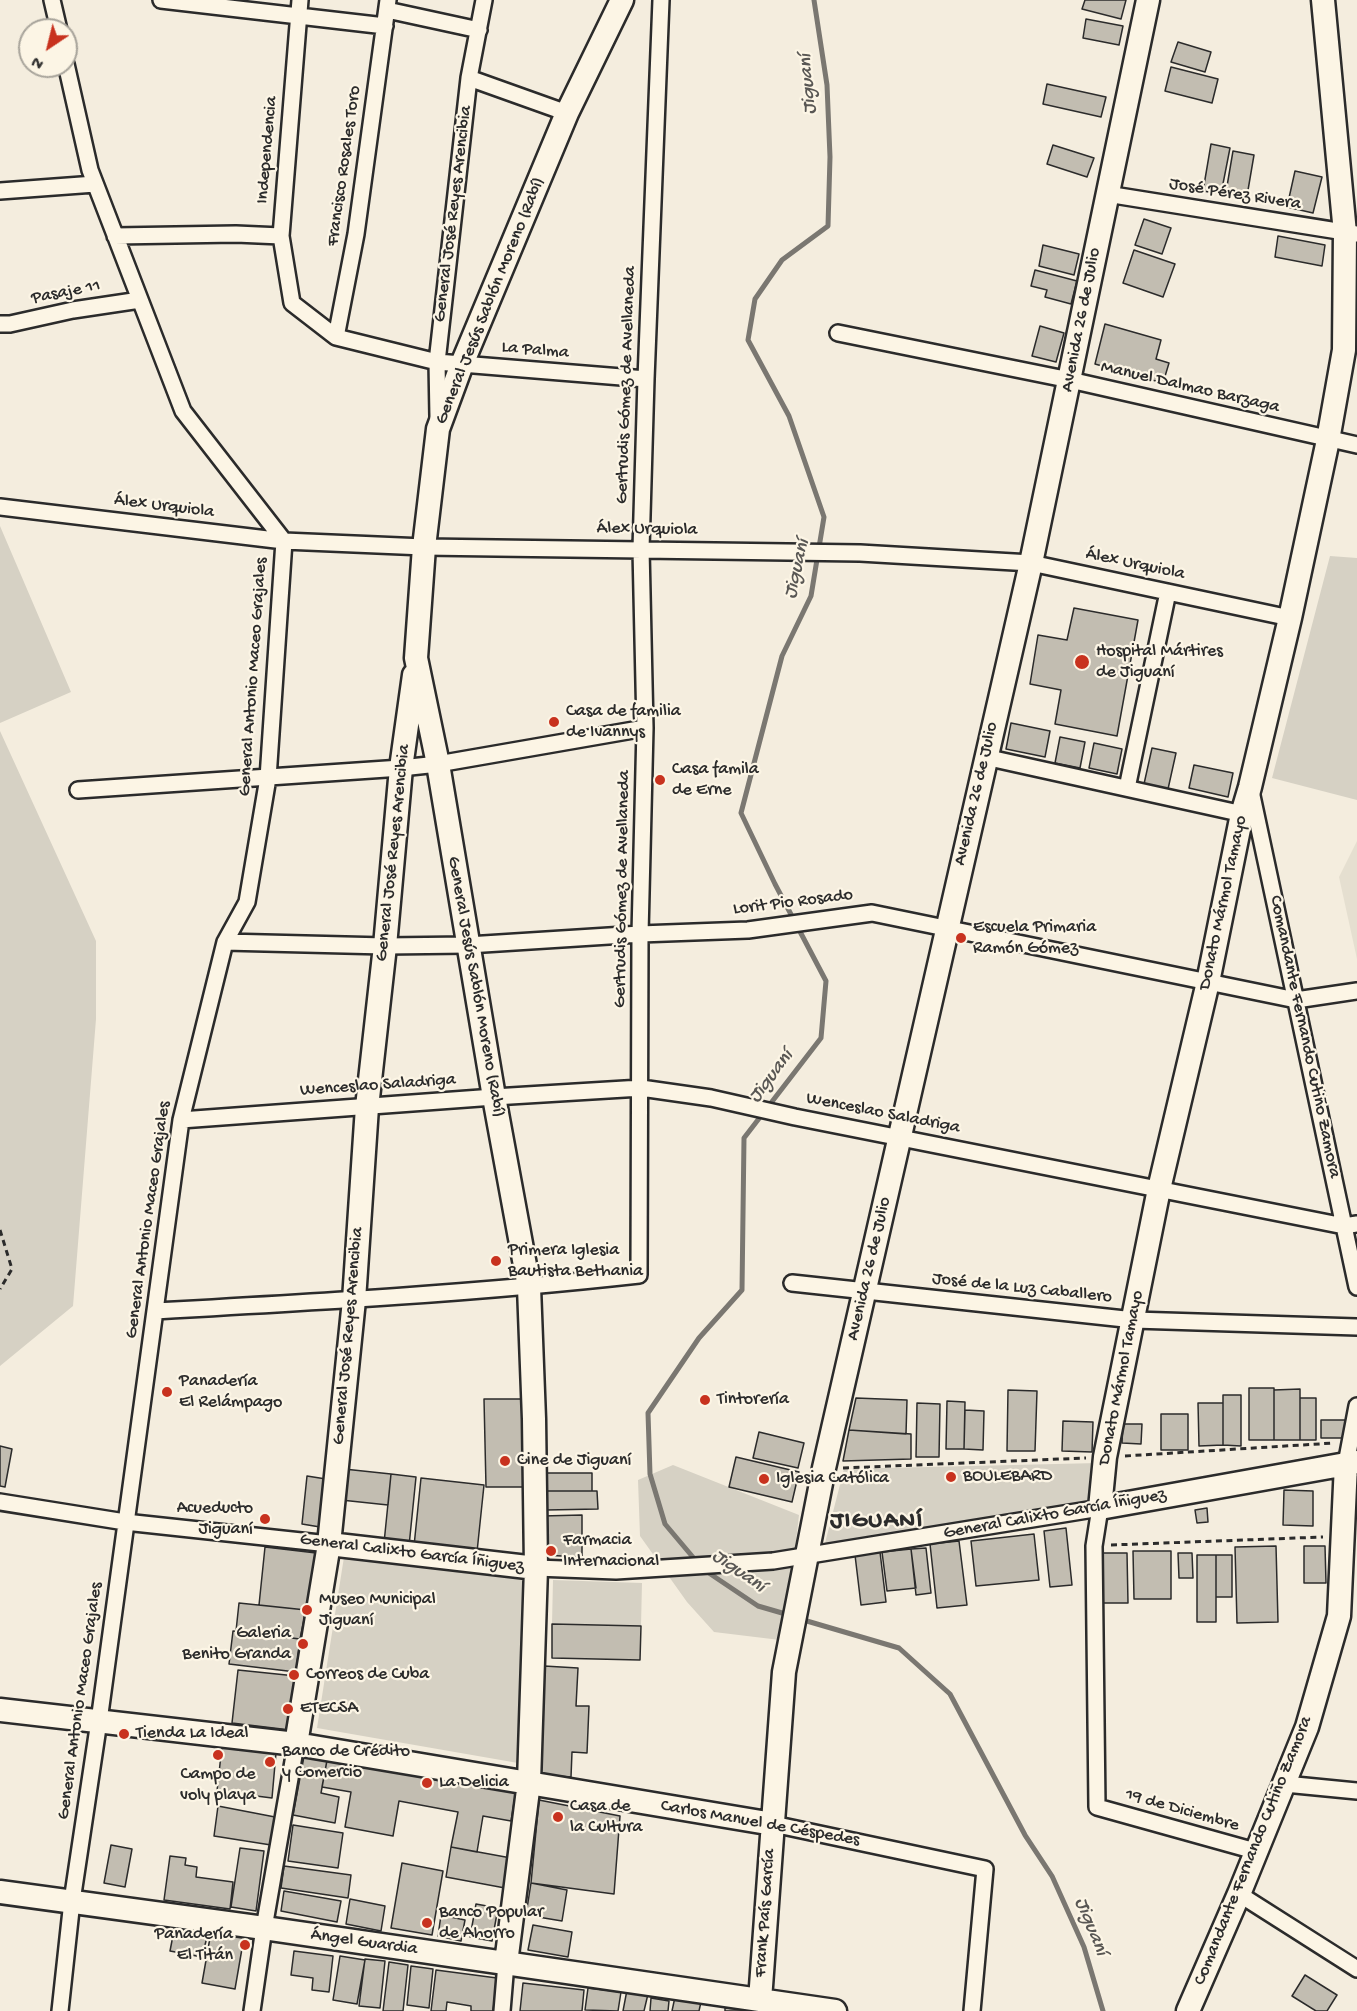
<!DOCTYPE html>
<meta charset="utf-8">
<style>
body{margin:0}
#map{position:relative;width:1357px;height:2011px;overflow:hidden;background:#f4edde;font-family:"Gochi Hand",sans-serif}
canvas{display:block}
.north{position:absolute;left:18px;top:18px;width:60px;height:60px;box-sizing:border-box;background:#fcf5e5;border:2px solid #a8a49b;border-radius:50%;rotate:215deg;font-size:16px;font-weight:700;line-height:24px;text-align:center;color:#2b2b2b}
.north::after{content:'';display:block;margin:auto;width:21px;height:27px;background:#c8321e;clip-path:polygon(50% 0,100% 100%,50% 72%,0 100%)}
</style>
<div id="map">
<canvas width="1357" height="2011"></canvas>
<div class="north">N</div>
</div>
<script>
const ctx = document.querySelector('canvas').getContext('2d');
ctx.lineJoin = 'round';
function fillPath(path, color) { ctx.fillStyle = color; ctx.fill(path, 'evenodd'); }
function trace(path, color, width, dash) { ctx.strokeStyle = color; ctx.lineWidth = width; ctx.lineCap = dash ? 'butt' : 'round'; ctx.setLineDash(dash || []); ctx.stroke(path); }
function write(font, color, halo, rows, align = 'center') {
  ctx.font = font + ' "Gochi Hand",sans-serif'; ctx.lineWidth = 4.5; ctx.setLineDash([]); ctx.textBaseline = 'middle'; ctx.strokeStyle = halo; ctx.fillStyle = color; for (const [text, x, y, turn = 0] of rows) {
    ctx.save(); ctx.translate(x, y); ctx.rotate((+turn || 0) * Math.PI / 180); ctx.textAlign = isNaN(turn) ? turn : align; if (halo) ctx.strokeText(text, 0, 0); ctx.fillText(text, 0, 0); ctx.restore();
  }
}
fillPath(new Path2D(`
 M1357 841V959L1339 877Z`), '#e5dfd0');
fillPath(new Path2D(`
 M0 526 71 692 0 723Z
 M1330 556 1357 558V800L1272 778Z
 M0 731 96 941V1019L73 1306 0 1366Z
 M1098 1463 1088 1502 823 1551 844 1469Z
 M673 1465 799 1515 790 1594 780 1640 714 1632 687 1602 640 1536 638 1480Z
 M344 1557 528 1578 518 1763 317 1728Z
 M553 1580 642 1583 641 1626 552 1624Z`), '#d6d1c4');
trace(new Path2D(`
 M697 1562 665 1524 650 1474 648 1413 699 1338 742 1290 744 1138 821 1038 826 981 775 884 741 813 782 656 811 596 824 517 789 416 748 340 755 299 782 260 828 226 830 157 827 85 814 0
 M703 1569 758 1606 789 1615
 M800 1619 899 1648 950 1694 1025 1835 1052 1876 1084 1947 1103 2011`), '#7a7771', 5);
const building = new Path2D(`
 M1085 0H1126L1121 19 1082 9Z
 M1086 19 1123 26 1119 45 1083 38Z
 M1178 42 1211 52 1205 72 1171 62Z
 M1171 67 1218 79 1212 103 1165 91Z
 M1047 84 1106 97 1101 117 1043 104Z
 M1211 144 1230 148 1221 194 1203 191Z
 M1053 145 1094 158 1087 177 1047 164Z
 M1233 151 1254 155 1247 196 1226 192Z
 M1295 171 1322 177 1313 213 1287 207Z
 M1144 219 1171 228 1162 254 1135 245Z
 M1278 236 1325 245 1322 266 1275 257Z
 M1043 245 1079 254 1074 275 1039 266Z
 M1134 250 1175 264 1163 297 1123 283Z
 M1035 270 1077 281 1071 304 1045 297 1047 290 1031 286Z
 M1105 324 1161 340 1156 359 1169 363 1163 383 1095 364Z
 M1040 326 1064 333 1056 362 1032 356Z
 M1074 608 1138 620 1117 736 1055 724 1061 690 1030 684 1038 635 1067 640Z
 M1011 723 1050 731 1045 757 1006 749Z
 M1060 737 1085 742 1080 768 1055 763Z
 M1094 743 1122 749 1117 774 1089 768Z
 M1152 748 1176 753 1168 789 1144 784Z
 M1194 765 1233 773 1228 797 1189 788Z
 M1249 1388H1274V1440H1249Z
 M1300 1389V1440H1274V1390Z
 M1008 1390 1037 1391 1035 1451H1007Z
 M1223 1395H1241V1446L1223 1445Z
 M856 1398 907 1400 906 1434 849 1430Z
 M1300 1398H1316V1440H1300Z
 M484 1399H522L523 1487H486Z
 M947 1401 965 1402 964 1449H946Z
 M917 1403 940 1404 939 1457H916Z
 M1198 1403H1223V1445L1199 1446Z
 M965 1410 984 1411 983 1450 964 1449Z
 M1161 1414H1188V1450H1161Z
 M1321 1420H1345V1438H1321Z
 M1063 1421 1093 1422 1092 1452 1062 1451Z
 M1123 1424H1142L1141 1444 1122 1443Z
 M849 1430 911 1434V1459L843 1461Z
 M759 1432 804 1443 798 1468 753 1458Z
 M0 1446 12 1449 5 1487 0 1486Z
 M736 1457 799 1472 792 1502 729 1487Z
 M344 1469 391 1474 388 1505 341 1500Z
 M546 1473H592V1491H546Z
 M391 1474 416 1477 409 1546 384 1543Z
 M307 1476 326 1479 320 1527 302 1524Z
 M421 1478 484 1485 477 1552 414 1546Z
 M1284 1490 1313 1491V1526L1283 1525Z
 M546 1491H597L598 1509 546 1510Z
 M1207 1508 1208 1522 1197 1523 1195 1510Z
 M582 1515V1557L542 1555V1516Z
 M1066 1528 1072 1585 1050 1587 1044 1531Z
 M1034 1534 1039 1580 976 1586 971 1541Z
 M959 1541 967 1605 937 1608 930 1544Z
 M1276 1546 1278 1622 1237 1623 1235 1547Z
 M1304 1546H1325L1326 1583H1304Z
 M265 1547 316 1553 306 1610 259 1605Z
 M926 1548 931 1593 916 1595 911 1549Z
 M911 1549 916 1588 887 1591 882 1552Z
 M1133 1551H1171V1599H1134Z
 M880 1552 886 1602 861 1605 855 1555Z
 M1100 1553H1127L1128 1603H1100Z
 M1178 1553H1192L1193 1578H1179Z
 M1197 1555H1216V1622H1197Z
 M1216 1555H1232V1597H1216Z
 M239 1603 306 1610 300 1639 236 1631Z
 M552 1624 641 1626 640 1660 552 1658Z
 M233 1631 300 1639 296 1672 229 1664Z
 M544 1666 578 1668 576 1706H589L587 1753 572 1752 571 1777 538 1775Z
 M238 1670 296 1676 290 1730 232 1723Z
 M222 1746 276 1753 272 1798 217 1791Z
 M305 1751 328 1755 321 1793 339 1797 335 1823 293 1815Z
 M328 1755 516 1790 511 1821 483 1816 477 1852 451 1847 458 1812 399 1801 393 1836 345 1827 351 1792 322 1787Z
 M539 1800 620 1816 614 1894 531 1883Z
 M218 1806 275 1817 271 1845 214 1836Z
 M293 1825 343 1833 338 1868 288 1861Z
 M111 1845 132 1849 125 1887 104 1883Z
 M451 1847 511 1858 505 1888 446 1877Z
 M240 1848 264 1851 256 1911 231 1907Z
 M170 1856 186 1858 185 1865 197 1867 196 1877 233 1882 230 1909 164 1900Z
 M402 1863 443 1871 432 1935 391 1928Z
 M284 1866 351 1875 348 1898 281 1888Z
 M531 1883 567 1890 562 1921 526 1915Z
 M284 1891 341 1901 337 1922 281 1911Z
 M350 1899 385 1906 381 1931 346 1924Z
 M476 1904 498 1908 492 1941 470 1937Z
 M441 1915 465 1920 461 1941 438 1936Z
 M175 1925 208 1933 202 1957 170 1951Z
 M533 1925 572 1932 568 1957 528 1950Z
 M211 1932 244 1937 235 1989 202 1983Z
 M294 1951 333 1956 329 1992 312 1990 313 1978 291 1975Z
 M340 1956 365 1960 357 2004 333 2000Z
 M365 1959 385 1961 380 2008 359 2006Z
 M389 1962 408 1965 403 2011H383Z
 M411 1966 433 1969 429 2008 407 2005Z
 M436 1970 497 1978 493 2011H471V2006L447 2002 446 2011H431Z
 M1305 1975 1337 1995 1327 2011H1316L1292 1996Z
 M523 1983 584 1990 582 2011H520Z
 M588 1988 621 1992 618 2011 585 2010Z
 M627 1990 648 1994 644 2011H623Z
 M675 1997 701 2002 699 2011H672Z
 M651 1998 669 2001 668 2011H650Z
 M725 2008 750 2010V2011H725Z`);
fillPath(building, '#c2bdb1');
trace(building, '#2b2b2b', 1.5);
const street = new Path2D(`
 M52 0 59 30
 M161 0 385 26
 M300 0 281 236 292 303 336 337 437 362 646 379
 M387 10 479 30
 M469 78 567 113
 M0 191 95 184
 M1107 194 1357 234
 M115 236 236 234 281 236
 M0 324H10L73 310 140 300
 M838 333 1070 380 1357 445
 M336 337 356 234 388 0
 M438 417 437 362 469 78 484 0
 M0 507 284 541 424 547 860 553 1031 563 1290 618
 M985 757 1252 816
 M1127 788 1168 592
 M78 790 401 768 438 764 645 728
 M1251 791 1357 1287
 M225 942 385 946 468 945 640 934 748 930 872 913 1296 1000 1357 991
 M181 1120 494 1097 641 1088 711 1098 795 1117 1344 1226 1357 1224
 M792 1283 1134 1320 1357 1327
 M155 1311C317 1302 478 1293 639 1275L640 934 645 728 641 549 646 379 661 0
 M1346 1464 1357 1406
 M0 1502 125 1522 329 1544
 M536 1568 616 1571 773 1561 1100 1508 1094 1546 1097 1807 1255 1851
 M1285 1784 1357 1791
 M773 1824 985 1869 972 2011
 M1239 1894 1357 1969
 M60 2011 72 1901 99 1721 181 1120 225 942 247 902 268 778 284 541 183 411 90 170 66 64
 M252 2011 264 1928 296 1744
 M502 2011 506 1963`);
const secondary = new Path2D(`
 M1323 0 1345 233 1344 350 1328 440 1290 618 1250 787 1242 814 1208 982 1159 1189 1105 1457 1100 1508 1357 1462
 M329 1544 536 1568
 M0 1710 296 1744 773 1824
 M296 1744 329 1544 354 1300 367 1107 385 946 401 768 414 675
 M0 1892 264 1928 835 2011
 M506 1963 529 1782 536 1568 534 1419 529 1287 494 1097 438 764 416 658 424 547 438 429 462 364 567 113 622 0
 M760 2000 784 1672 824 1468 1031 563 1148 0
 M1188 2011 1239 1894 1307 1727 1339 1616 1346 1464`);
trace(street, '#2b2b2b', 20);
trace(secondary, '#2b2b2b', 27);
trace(new Path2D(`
 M0 1230 12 1269 0 1289
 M1125 1456 1334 1443
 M843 1468 1086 1458
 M1111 1545 1323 1537`), '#2b2b2b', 3, [6, 4.5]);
trace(street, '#fcf5e5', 15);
trace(secondary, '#fcf5e5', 22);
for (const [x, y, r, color] of [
 [1082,662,8,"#c8321e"],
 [554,722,6,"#c8321e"],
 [660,780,6,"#c8321e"],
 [961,938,6,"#c8321e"],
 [496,1261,6,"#c8321e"],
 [167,1392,6,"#c8321e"],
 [705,1400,6,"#c8321e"],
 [505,1461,6,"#c8321e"],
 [951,1477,6,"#c8321e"],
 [764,1479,6,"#c8321e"],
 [265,1519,6,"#c8321e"],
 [551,1551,6,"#c8321e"],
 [307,1610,6,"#c8321e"],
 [303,1644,6,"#c8321e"],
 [294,1675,6,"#c8321e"],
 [288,1709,6,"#c8321e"],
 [124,1734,6,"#c8321e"],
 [218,1755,6,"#c8321e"],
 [270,1762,6,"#c8321e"],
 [427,1783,6,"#c8321e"],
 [558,1817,6,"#c8321e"],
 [427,1923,6,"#c8321e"],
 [245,1945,6,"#c8321e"]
]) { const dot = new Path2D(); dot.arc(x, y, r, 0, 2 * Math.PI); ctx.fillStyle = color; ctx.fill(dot); trace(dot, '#fcf5e5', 2); }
write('18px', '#2b2b2b', '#fcf5e5', [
 ["Independencia",268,150,-85],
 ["Francisco Rosales Toro",345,166,-82],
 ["José Pérez Rivera",1235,195,9],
 ["General José Reyes Arencibia",454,214,-83],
 ["Pasaje 11",66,293,-11],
 ["General Jesús Sablón Moreno (Rabí)",491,301,-68],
 ["Avenida 26 de Julio",1082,320,-79],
 ["La Palma",535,351,5],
 ["Gertrudis Gómez de Avellaneda",627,385,-88],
 ["Manuel Dalmao Barzaga",1190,388,13],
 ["Álex Urquiola",164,507,7],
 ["Álex Urquiola",647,530,1],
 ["Álex Urquiola",1135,565,12],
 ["General Antonio Maceo Grajales",254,677,-86],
 ["Avenida 26 de Julio",977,794,-77],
 ["General José Reyes Arencibia",394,853,-84],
 ["Gertrudis Gómez de Avellaneda",623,889,-89],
 ["Lorit Pio Rosado",793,903,-7],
 ["Donato Mármol Tamayo",1224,903,-78],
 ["General Jesús Sablón Moreno (Rabí)",475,987,80],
 ["Comandante Fernando Cutiño Zamora",1304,1037,78],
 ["Wenceslao Saladriga",378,1086,-4],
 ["Wenceslao Saladriga",883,1114,11],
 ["General Antonio Maceo Grajales",149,1220,-82],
 ["Avenida 26 de Julio",870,1269,-77],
 ["José de la Luz Caballero",1022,1289,6],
 ["General José Reyes Arencibia",349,1336,-85],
 ["Donato Mármol Tamayo",1122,1378,-79],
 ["General Calixto García Íñiguez",1055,1515,-10],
 ["General Calixto García Íñiguez",412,1554,7],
 ["General Antonio Maceo Grajales",81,1701,-82],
 ["19 de Diciembre",1182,1811,16],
 ["Carlos Manuel de Céspedes",760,1824,10],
 ["Comandante Fernando Cutiño Zamora",1254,1851,-68],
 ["Frank País García",766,1913,-86],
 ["Ángel Guardia",364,1943,8]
]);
write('18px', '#2b2b2b', '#fcf5e5', [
 ["Hospital Mártires",1096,652],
 ["de Jiguaní",1096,673],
 ["Casa de familia",566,712],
 ["de Ivannys",566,733],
 ["Casa famila",672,770],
 ["de Erne",672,791],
 ["Escuela Primaria",973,928],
 ["Ramón Gómez",973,949],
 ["Primera Iglesia",508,1251],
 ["Bautista Bethania",508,1272],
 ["Panadería",179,1382],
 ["El Relámpago",179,1403],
 ["Tintorería",717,1400],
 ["Cine de Jiguaní",517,1461],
 ["BOULEBARD",963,1477],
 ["Iglesia Católica",776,1479],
 ["Acueducto",253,1509,"right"],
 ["Jiguaní",253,1530,"right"],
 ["Farmacia",563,1541],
 ["Internacional",563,1562],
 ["Museo Municipal",319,1600],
 ["Jiguaní",319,1621],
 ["Galeria",291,1634,"right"],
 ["Benito Granda",291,1655,"right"],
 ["Correos de Cuba",306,1675],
 ["ETECSA",300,1709],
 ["Tienda La Ideal",136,1734],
 ["Banco de Crédito",282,1752],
 ["y Comercio",282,1773],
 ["Campo de",218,1775,"center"],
 ["voly playa",218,1796,"center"],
 ["La Delicia",439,1783],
 ["Casa de",570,1807],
 ["la Cultura",570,1828],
 ["Banco Popular",439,1913],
 ["de Ahorro",439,1934],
 ["Panadería",233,1935,"right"],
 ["El Titán",233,1956,"right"]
], 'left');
write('italic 20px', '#595754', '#fcf5e5', [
 ["Jiguaní",809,84,-95],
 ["Jiguaní",798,569,-77],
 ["Jiguaní",772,1077,-53],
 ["Jiguaní",738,1572,35],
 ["Jiguaní",1090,1927,68]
]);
ctx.letterSpacing = '1.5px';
write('bold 24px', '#2b2b2b', '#fcf5e5', [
 ["JIGUANÍ",877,1522]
]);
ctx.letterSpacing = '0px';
</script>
